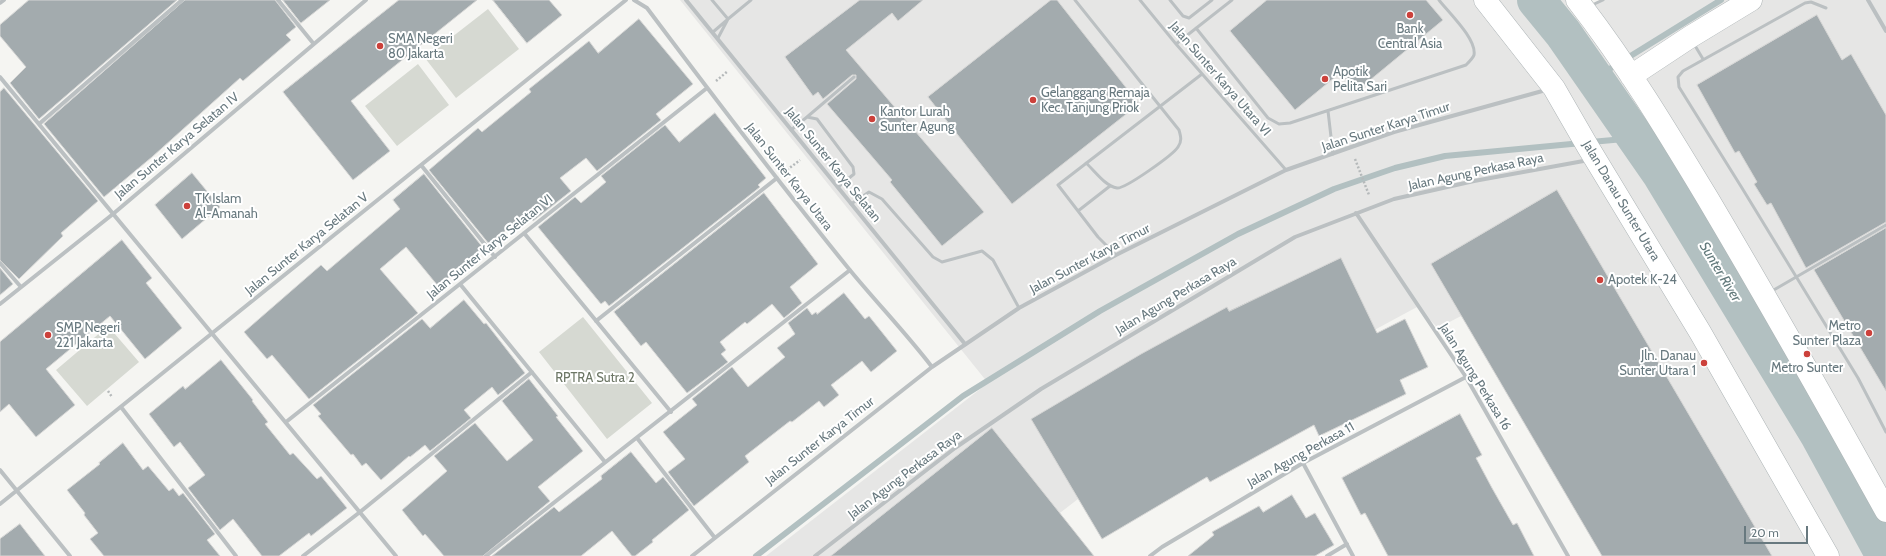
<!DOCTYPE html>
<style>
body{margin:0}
#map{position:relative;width:1886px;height:556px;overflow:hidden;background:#f5f5f2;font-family:Cabin,sans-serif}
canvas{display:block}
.scale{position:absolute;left:1744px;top:526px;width:64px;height:18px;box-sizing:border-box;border:2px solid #68797f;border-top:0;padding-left:5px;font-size:12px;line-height:14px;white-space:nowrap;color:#68797f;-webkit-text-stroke:3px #fff;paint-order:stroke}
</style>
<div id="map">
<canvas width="1886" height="556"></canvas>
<div class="scale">20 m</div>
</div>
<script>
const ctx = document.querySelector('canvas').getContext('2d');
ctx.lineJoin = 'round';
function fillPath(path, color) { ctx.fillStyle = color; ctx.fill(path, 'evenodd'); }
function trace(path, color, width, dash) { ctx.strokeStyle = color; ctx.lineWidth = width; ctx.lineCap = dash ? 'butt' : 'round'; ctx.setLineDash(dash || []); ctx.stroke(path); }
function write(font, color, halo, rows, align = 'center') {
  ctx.font = font + ' Cabin,sans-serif'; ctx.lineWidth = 4; ctx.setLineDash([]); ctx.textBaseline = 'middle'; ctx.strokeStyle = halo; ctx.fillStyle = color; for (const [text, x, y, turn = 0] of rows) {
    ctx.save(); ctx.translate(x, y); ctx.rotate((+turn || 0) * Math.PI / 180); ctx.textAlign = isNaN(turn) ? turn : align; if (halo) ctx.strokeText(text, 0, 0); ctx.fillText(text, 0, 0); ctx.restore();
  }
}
fillPath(new Path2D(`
 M680 0H1578L1585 9 1601 0H1886V556H1701L1538 276 1438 328 1417 307 1117 469 1004 556H766L988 383Z`), '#e6e6e5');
fillPath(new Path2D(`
 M488 9 519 49 456 98 425 58Z
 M418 64 449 105 397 146 365 106Z
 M583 317 652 403 607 439 539 352Z
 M108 326 139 362 87 406 56 370Z`), '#d6d9d2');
trace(new Path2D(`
 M1595 78 1721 0
 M1591 142 1635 138
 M756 556 963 396 1100 311 1238 234 1334 189 1395 168 1445 156 1582 143`), '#b2c0c1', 6);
trace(new Path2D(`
 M1536 0 1563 33 1661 174 1819 435 1885 556`), '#b2c0c1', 38);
const building = new Path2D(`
 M29 0H177L39 119 10 83 26 67 0 36V25Z
 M185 0H275L296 27 286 35 291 40 243 81 240 78 152 157 104 197 44 124Z
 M283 0H330L301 23Z
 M399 0H477L351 101 390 151 353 180 283 92Z
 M493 0H549L562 15 527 43Z
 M860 0H923L898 21 892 13 846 50 984 212 942 246 890 182 892 180 827 104 856 79V75H852L823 99 818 92 813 96 785 57Z
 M1051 0H1057L1139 104 1012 204 928 97Z
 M1267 0H1426L1443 20 1358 90 1340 73 1295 110 1230 31Z
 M1817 15 1842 60 1851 54 1886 115V222L1806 268 1771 203 1767 205 1754 184 1757 182 1739 151 1735 153 1697 85Z
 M639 19 693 84 656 114 661 120 597 171 586 158 560 178 571 191 533 221 527 213 489 244 429 170 478 128 482 132 531 92 529 89 589 41 598 53Z
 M4 88 98 201 61 233 63 236 19 279 0 260V92Z
 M715 113 766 178 758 185 760 187 609 306 605 301 601 304 538 227 575 197 581 203 606 182 601 176 665 125 679 142Z
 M192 173 220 207 182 239 155 205Z
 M424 174 484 249 438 286 406 247 380 269 418 313 309 399 272 355 267 359 244 332 321 265 327 271 400 209 393 200Z
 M1557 190 1772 556H1602L1431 264Z
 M764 193 818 264 790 287 802 303 784 318 772 304 747 324 745 322 720 342 726 350 721 354 728 362 687 393 646 342 641 346 614 312Z
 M1886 228V391L1814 270Z
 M122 240 152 278 146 283 182 328 145 359 110 316 46 369 75 405 36 437 9 404 0 412V342Z
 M1341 258 1377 333 1405 319 1428 367 1400 380 1406 394 1319 436 1314 425 1210 482 1207 477 1102 539 1031 419 1141 354 1227 307 1229 311Z
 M0 268 13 284 0 295Z
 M844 293 865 319 869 316 897 351 871 372 862 361 831 385 839 395 824 407 819 401 792 422 790 421 745 456 749 462 694 506 668 472 685 459 663 432 697 405 692 399 732 367 748 387 785 357 777 348 795 334 788 323 807 308 812 315 816 312 817 314Z
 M464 300 484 324 486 323 525 373 498 395 492 387 464 410 471 418 430 451 425 445 410 457 409 456 381 480 366 463 362 466 353 454 351 455 318 416 321 414 313 405 422 319 430 328Z
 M221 360 253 400 252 401 268 422 265 424 290 455 293 453 317 479 321 476 347 508 311 536 309 533 279 556H262L233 519 220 530 188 488 205 475 180 442 174 447 149 414 183 386 185 389Z
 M529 379 558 416 556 417 583 451 538 487 550 501 483 556H444L425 534 423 536 402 510 447 471 434 456 475 423 507 461 533 440 502 401Z
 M1460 414 1482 455 1476 458 1492 488 1513 525 1517 523 1534 556H1388L1365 513 1361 515 1342 478Z
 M992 428 1094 556H831Z
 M123 443 143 470 148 466 169 491 173 488 179 496 183 493 215 534 207 540 220 556H104L90 539 98 533 84 515 85 513 67 490 100 464 99 463Z
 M631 452 656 483 663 477 689 510 652 540 653 542 635 556H632L612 531 581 556H492L554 507 559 512 602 479 601 476Z
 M1292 495 1306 518 1315 513 1334 545 1315 556H1188L1214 535 1212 532 1259 506 1263 512Z
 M20 524 45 556H0V539Z`);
fillPath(building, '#a3abae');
trace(building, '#d6d6d5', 1);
const secondary = new Path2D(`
 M1485 0 1554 88 1588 147 1700 332 1828 556
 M1577 0C1626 63 1667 131 1708 199 1769 302 1828 406 1886 511
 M1631 76 1690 37 1751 0`);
trace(secondary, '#adb4b6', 23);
trace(new Path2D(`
 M716 81 728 71
 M1355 159 1369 195
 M787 170 800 160
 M108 391 112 397`), '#b5b9ba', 2.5, [2, 2]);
trace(new Path2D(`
 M712 0 728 19 751 0
 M1075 0 1179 130C1181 137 1182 141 1178 147 1173 155 1125 189 1117 188 1105 186 1095 171 1086 163
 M1140 0 1176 44 1286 170
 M1170 0 1183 16 1189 18 1212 0
 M1590 6 1603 0
 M1826 8 1811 2 1805 3 1683 71 1678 77 1679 87 1742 188 1858 378 1886 432
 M1196 28 1268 118 1279 124 1290 123 1466 65C1469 62 1473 58 1474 55 1477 39 1448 12 1439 0
 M713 32 727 20
 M718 38 728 19
 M1176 44 1232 0
 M1694 44 1703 59
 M1328 111 1333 154
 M807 117 854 77
 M791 130 807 117 817 119 853 167 854 174 838 187
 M851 204 869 192 882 199 933 257 942 262 982 251 993 260 1019 308
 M1078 211 1110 186
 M1116 255 1098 237 1058 185 1202 74
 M1772 291 1886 225`), '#bbc0c2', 3);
trace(new Path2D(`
 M278 0 313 43
 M634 0 647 8C713 96 780 184 849 269 876 302 906 333 932 367
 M686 0 965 344
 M1868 0 1886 31
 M0 3 4 0
 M0 77 396 556
 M39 124 182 0
 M421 165 495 257
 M1356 213 1466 377 1568 556
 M524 233 671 412
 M0 263 21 287
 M460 284 605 462
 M0 304 113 214 366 0
 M596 321 777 178
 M121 407 236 556
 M286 422 707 88
 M637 438 715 538
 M1303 463 1353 556
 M0 470 70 556
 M0 504 626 0
 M303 556 360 512 532 372
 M486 556 850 270
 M692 556 932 367 1019 308 1116 255 1286 170 1394 132 1546 90
 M815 556 955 448 1041 389 1295 237 1394 199 1474 181 1589 160
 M1150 556 1162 547 1303 463 1466 377
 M1327 556 1347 544`), '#bbc0c2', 4);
trace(secondary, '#fff', 22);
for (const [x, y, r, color] of [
 [1410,15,4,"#cc413b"],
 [380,46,4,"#cc413b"],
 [1325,79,4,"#cc413b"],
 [1033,100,4,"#cc413b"],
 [872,119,4,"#cc413b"],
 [187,206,4,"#cc413b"],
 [1600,280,4,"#cc413b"],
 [1869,333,4,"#cc413b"],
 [48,335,4,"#cc413b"],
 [1807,354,4,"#cc413b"],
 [1704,363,4,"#cc413b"]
]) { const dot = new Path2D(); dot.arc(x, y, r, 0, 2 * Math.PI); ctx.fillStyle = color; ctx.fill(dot); trace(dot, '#fff', 1.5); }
write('13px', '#68797f', '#fff', [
 ["Bank",1410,29,"center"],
 ["Central Asia",1410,44,"center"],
 ["SMA Negeri",388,39],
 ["80 Jakarta",388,54],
 ["Apotik",1333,72],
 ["Pelita Sari",1333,87],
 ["Gelanggang Remaja",1041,93],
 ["Kec. Tanjung Priok",1041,108],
 ["Kantor Lurah",880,112],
 ["Sunter Agung",880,127],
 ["TK Islam",195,199],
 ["Al-Amanah",195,214],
 ["Apotek K-24",1608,280],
 ["Metro",1861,326,"right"],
 ["Sunter Plaza",1861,341,"right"],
 ["SMP Negeri",56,328],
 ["221 Jakarta",56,343],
 ["Jln. Danau",1696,356,"right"],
 ["Sunter Utara 1",1696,371,"right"],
 ["Metro Sunter",1807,368,"center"]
], 'left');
write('13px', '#68797f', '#fff', [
 ["Jalan Sunter Karya Utara VI",1220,79,49],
 ["Jalan Sunter Karya Timur",1386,127,-18],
 ["Jalan Sunter Karya Selatan IV",177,146,-40],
 ["Jalan Sunter Karya Selatan",833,165,51],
 ["Jalan Agung Perkasa Raya",1476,172,-12],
 ["Jalan Sunter Karya Utara",789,177,52],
 ["Jalan Danau Sunter Utara",1621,201,59],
 ["Jalan Sunter Karya Selatan V",307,244,-39],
 ["Jalan Sunter Karya Selatan VI",490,247,-39],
 ["Jalan Sunter Karya Timur",1090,259,-28],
 ["Jalan Agung Perkasa Raya",1176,296,-31],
 ["Jalan Agung Perkasa 16",1475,377,58],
 ["Jalan Sunter Karya Timur",820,441,-38],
 ["Jalan Agung Perkasa 11",1301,455,-29],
 ["Jalan Agung Perkasa Raya",905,475,-37]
]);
write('13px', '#6d7766', '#fff', [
 ["RPTRA Sutra 2",595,378]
]);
write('italic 14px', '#637a7c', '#fff', [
 ["Sunter River",1720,272,59]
]);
</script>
